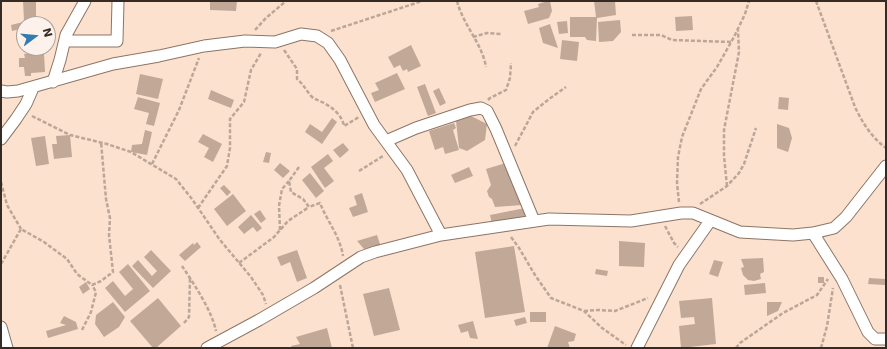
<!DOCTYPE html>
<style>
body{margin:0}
#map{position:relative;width:887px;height:349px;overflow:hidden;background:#fce1cf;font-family:"DejaVu Sans",sans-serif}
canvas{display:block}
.frame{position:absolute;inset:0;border:2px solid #352b24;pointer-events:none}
.north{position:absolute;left:16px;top:16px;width:40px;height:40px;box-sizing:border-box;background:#fdf2eb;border:1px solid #ada29b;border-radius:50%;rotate:74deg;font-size:11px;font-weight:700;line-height:16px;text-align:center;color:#352b24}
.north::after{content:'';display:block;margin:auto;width:14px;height:18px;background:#347bb0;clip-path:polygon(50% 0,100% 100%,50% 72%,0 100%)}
</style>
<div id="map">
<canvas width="887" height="349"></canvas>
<div class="frame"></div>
<div class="north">N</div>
</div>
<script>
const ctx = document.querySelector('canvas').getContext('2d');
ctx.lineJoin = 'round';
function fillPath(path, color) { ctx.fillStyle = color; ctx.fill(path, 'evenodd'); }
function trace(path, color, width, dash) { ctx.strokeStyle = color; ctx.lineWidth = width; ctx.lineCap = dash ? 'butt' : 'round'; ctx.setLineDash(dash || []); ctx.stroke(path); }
fillPath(new Path2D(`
 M23 1H36V21H24Z
 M210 1H237L236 11 210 10Z
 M548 1H550L552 11 549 18 528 24 524 11 539 7 538 4Z
 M594 1H615L616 15 597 18 596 41 587 40 585 37H570V17H596Z
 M692 16 693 30 676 31 675 17Z
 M620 20 621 32 613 41 599 42 598 22Z
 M27 21 28 24H24V28L12 31 11 25Z
 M567 21 568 33 559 34 557 22Z
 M550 24 558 48 543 43 539 28Z
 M562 40 579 42 577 61 560 59Z
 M411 45 421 66 408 72 407 69 403 71 400 65 394 68 388 57Z
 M44 53 45 72 31 73V76H25L24 67H19V58H25L24 54Z
 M397 73 405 89 375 102 371 93 379 90 375 83Z
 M140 74 163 79 158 99 136 94Z
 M425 84 436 113 428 116 417 87Z
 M439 88 446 103 440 106 433 91Z
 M211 90 234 100 231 108 208 99Z
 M138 97 160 103 154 126 146 124 149 113 134 109Z
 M779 97 789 98 788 110 778 109Z
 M469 115 487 124 485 140 467 151 459 148 456 121Z
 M332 118 337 122 322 144 305 132 310 124 322 132Z
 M454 123 456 128 453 130 459 150 445 154 443 147 435 150 429 131Z
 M777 124 789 128 792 138 788 152 777 148Z
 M145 130 152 132 147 155 131 152 132 145 142 144Z
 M203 134 222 144 213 162 204 157 209 148 198 142Z
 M70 135 72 157 54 159 52 144H57L56 136Z
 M45 136 49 164 36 166 31 138Z
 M343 143 349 150 340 158 333 150Z
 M266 152 271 153 269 163 263 162Z
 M328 154 333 161 324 168 334 181 325 188 311 167Z
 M509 162 522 205 495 207 492 199 489 197 487 191 491 185 486 169Z
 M280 163 290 171 283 178 274 170Z
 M469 167 473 176 455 183 451 175Z
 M310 173 324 191 316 198 302 180Z
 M224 185 231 192 227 196 220 188Z
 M362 193 368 212 353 217 349 208 357 205 354 196Z
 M233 194 246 211 227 226 214 209Z
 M525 208 527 217 492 224 490 215Z
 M260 210 266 219 261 223 254 214Z
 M251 215 262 228 257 232 253 227 244 234 238 227Z
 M377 235 381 247H375L364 249 357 241Z
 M619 241 645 243 644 267 619 266Z
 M197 242 201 247 185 261 179 255 193 243 194 245Z
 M514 246 525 312 485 318 475 252Z
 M151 250 171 271 153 288 132 266 138 260 152 276 157 271 144 257Z
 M297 250 307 278 297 282 290 262 281 266 277 257Z
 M763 258 764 272 760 274 761 279 754 281 748 280 743 275 741 268 744 267 741 259Z
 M714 260 723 262 718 277 709 274Z
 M128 264 150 291 125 312 105 288 113 281 125 296 133 289 119 272Z
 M596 269 608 271 607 276 595 274Z
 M818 277H824V283H818Z
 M869 278 885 279V285L868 284Z
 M86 282 90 289 83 294 79 287Z
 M765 283 766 293 745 295 744 285Z
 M389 288 400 330 374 336 363 294Z
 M158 298 181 326 156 348H153L130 321Z
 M712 298 716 344 681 348 679 326 695 324 694 317 681 318 679 301Z
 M113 302 125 317 119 327 104 337 95 324 96 315Z
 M767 302H782L778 311 767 316Z
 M530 312H546V322H530Z
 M64 316 76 322 78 329 48 338 46 331 66 325 60 323Z
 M525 317 527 323 516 326 514 320Z
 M473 321 478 339 470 338 468 331 461 333 458 325Z
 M555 326 576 334 574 341 568 342 570 348H547Z
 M327 328 332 348H292L291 346 300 344 296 337Z`), '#c2a897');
const minor = new Path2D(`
 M65 41H117L118 1
 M53 82 60 60 66 35 85 1
 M1 91 7 92 18 91 113 64 159 56 204 46 245 41 275 42 301 34 317 36 328 43 340 60 374 125 407 170 441 235
 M1 139 16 119 26 104 33 88
 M386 141 416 128 470 110 481 108 487 111 496 129 534 221
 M813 233 842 279 868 332 875 339H886
 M1 327 7 348
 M207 348 259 320 314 288 361 257 375 252 441 235 549 219 631 221 681 213H693L740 232 793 235 813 233 834 228 846 217 886 166
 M637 348 679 265 710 221`);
trace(minor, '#8d7566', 13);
trace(new Path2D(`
 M457 1C463 25 482 43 486 67
 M816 1 855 107C862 122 872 138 886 148
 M255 30 266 18 286 1
 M331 31 422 1
 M632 35H661L672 40 731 42
 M473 37 487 33 502 34
 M284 50 297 69V79C304 85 306 90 311 96 314 99 318 100 322 102 332 107 342 115 344 126L359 117
 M488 100 490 98 506 90 510 78 511 63
 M32 116 70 135 107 144 131 152 176 179 192 199 220 240 251 277 263 295 266 304
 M515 146 533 112 549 99 566 87
 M152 164 179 110 199 58
 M299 167 289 181 291 192 303 199 309 207 320 203C327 221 340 236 343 256
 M359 171 383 156
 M1 182 7 205 21 229
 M727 186 724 156V130L739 52 738 30
 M679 202 677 183 678 157 682 137 701 89 717 67 734 37 745 14 749 1
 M700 204 727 186 739 173 744 164 756 128
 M198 208 227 166 230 148V119L244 102 251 70 261 53
 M665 226 674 243 678 247
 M280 230 279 206 282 189 289 181
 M511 237 519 248 535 275 551 298 584 311 602 328 626 345
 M239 263 274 237 288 221 309 207
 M1 264 21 229 44 242 67 259 77 274 92 285 101 281 113 272 109 235 110 218 106 199 101 142
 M182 266C194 284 212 311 216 331
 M340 285 353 348
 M584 311 598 310 615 311 648 298
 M184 323 189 317 190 279
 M82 330 91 312 96 292 92 285
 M736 348 740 343 783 313 817 295 828 279
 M821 348 827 326 833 288`), '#bba697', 2.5, [4, 2]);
trace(minor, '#fff', 11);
</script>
